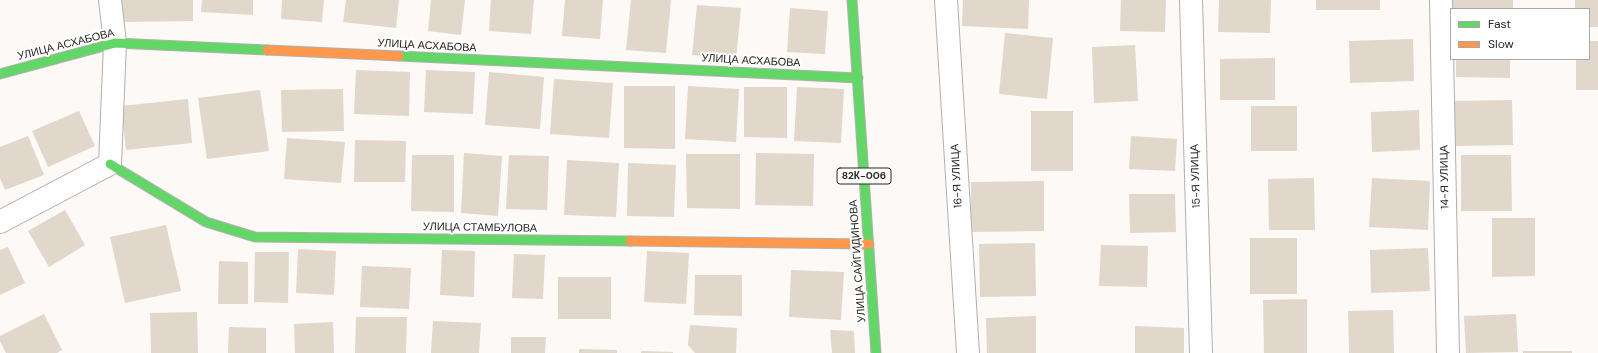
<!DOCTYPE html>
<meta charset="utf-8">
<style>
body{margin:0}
#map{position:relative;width:1598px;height:353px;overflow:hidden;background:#fcf9f6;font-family:"DM Sans",sans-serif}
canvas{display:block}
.legend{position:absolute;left:1450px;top:8px;width:140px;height:52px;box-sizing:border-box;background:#fff;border:1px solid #a9a8a7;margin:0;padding:5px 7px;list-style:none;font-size:12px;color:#282623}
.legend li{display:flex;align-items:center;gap:8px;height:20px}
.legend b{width:20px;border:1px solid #a9a8a7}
</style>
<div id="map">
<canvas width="1598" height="353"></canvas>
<ul class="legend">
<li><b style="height:5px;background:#63d668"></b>Fast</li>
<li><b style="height:5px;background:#ff974d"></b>Slow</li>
</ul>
</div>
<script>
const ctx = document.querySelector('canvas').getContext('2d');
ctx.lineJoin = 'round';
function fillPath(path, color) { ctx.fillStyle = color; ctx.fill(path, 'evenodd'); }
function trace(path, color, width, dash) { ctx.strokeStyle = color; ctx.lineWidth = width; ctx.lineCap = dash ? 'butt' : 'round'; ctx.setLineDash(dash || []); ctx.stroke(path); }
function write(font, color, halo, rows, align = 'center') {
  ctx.font = font + ' "DM Sans",sans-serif'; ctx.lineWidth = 4; ctx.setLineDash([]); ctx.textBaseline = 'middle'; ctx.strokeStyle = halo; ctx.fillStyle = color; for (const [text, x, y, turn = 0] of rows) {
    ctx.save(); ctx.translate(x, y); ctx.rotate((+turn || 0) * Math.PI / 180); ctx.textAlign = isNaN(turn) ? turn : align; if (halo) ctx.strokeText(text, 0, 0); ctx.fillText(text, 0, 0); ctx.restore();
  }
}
fillPath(new Path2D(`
 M120 0H193V21L123 22Z
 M202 0H253V15L201 12Z
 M282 0H324L322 22 281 19Z
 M346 0H399L396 28 343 22Z
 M431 0H465L461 35 428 31Z
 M491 0H534L531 34 489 31Z
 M565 0H603L600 39 562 36Z
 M631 0H671L666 53 626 50Z
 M963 0H1029L1028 29 962 26Z
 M1121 0H1166L1165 32 1120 31Z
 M1219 0H1271L1270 33 1218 32Z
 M1316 0H1380V10H1316Z
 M1453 0H1513V9H1453Z
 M1575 0H1598V27H1589V9H1575Z
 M697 5 741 8 736 59 692 55Z
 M790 8 828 11 825 54 787 52Z
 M1005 33 1053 38 1047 99 999 94Z
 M1413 39 1414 81 1350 83 1349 41Z
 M1589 41H1598V90H1576V59H1589Z
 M1135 45 1138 101 1094 103 1092 47Z
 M1275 58V100H1220V59Z
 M1456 59H1510V78L1456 77Z
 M356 70 410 72 409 116 354 114Z
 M426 70 475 72 473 114 424 112Z
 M489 72 544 77 540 129 485 125Z
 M554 79 613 83 609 138 550 134Z
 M624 86H675V149L624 148Z
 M688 86 739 89 736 142 685 139Z
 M744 87H787V138L744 137Z
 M797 87 844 89 841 143 794 141Z
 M343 89 344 131 282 132 281 90Z
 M260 90 269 151 207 159 198 98Z
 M188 99 192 143 126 150 121 106Z
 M1512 100 1513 145 1454 146 1453 101Z
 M1251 106H1297V151H1251Z
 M1419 110 1420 150 1372 152 1371 112Z
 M79 111 95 146 48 167 32 131Z
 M1031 111H1073V171H1031Z
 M28 136 44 175 5 190 0 178V147Z
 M1131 136 1177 139 1175 171 1129 169Z
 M287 138 345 142 341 183 284 179Z
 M355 140 406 141 405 182H354Z
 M464 153 502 156 498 216 461 213Z
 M756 153 814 154 813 206 755 205Z
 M686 154H740V209L687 208Z
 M412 155H454V212L411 211Z
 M509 155 549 156 547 210 506 209Z
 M1461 155H1511L1512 211H1461Z
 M567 160 619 163 616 217 564 215Z
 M628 163 676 165 674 217 627 216Z
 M1314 178 1315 230H1269L1268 179Z
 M1372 178 1430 181 1428 230 1369 227Z
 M1044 181V231L971 232V182Z
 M1129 194H1175L1176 232 1130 233Z
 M65 210 85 245 49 267 28 231Z
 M1492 218H1535V276L1492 277Z
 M166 225 181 291 125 303 110 237Z
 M1250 238H1297V294H1250Z
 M1035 243 1036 296 980 297 979 244Z
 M1101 245 1148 246 1147 287 1099 286Z
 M8 247 25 283 0 295V250Z
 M1428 248 1430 291 1371 293 1370 250Z
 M298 249 336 251 334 295 296 293Z
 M442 250 475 251 474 297 440 295Z
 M647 251 689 253 686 304 644 302Z
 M255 252H289L288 303 254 302Z
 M514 254 545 255 543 299 512 298Z
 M219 261 248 262V304H218Z
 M362 266 411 268 409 309 360 307Z
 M791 270 844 272 841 320 789 317Z
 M695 275H742V316L694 315Z
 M558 277H611V319H558Z
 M1307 299V353H1264L1263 300Z
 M1393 310 1394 353H1349L1348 311Z
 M197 312 198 353H151L150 313Z
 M44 314 62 350 57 353H6L0 341V336Z
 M1516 314 1518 352 1466 353 1464 316Z
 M1036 316V353H987L986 318Z
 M356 317H407L406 353H355Z
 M433 321 481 323 479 353H431Z
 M333 322 334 353H295L294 324Z
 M690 325 737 328 736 353H695L688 345Z
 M1135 326 1184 328V353H1135Z
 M229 327 266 328V353H228Z
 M830 330 854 331 855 353H832Z
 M511 337H546L545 353H511Z
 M579 349 617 350V353H579Z
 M641 351 673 352V353H641Z
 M1523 351H1572V353H1523Z`), '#e1d7cb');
const street = new Path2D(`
 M946 0 968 353
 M1191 0 1201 353
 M1441 0 1448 353
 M0 222 110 164 115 43 110 0`);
const fast = new Path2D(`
 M852 0 876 353
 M399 56 858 78
 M0 74 115 43 267 50
 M110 164 206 222 255 237 630 241`);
const slow = new Path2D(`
 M267 50 399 56
 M630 241 869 244`);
trace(street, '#b2b0ad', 24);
trace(fast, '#b2b0ad', 11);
trace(slow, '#b2b0ad', 11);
trace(street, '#fffefe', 22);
trace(fast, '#63d668', 9);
trace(slow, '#ff974d', 9);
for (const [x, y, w] of [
 [864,176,54]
]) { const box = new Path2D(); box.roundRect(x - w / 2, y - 8, w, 16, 3); ctx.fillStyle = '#fff'; ctx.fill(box); trace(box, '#282623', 1); }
write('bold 10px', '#282623', null, [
 ["82К-006",864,176]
]);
write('11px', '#282623', '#fff', [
 ["УЛИЦА АСХАБОВА",66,45,-14],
 ["УЛИЦА АСХАБОВА",427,46,3],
 ["УЛИЦА АСХАБОВА",751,61,3],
 ["16-Я УЛИЦА",957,176,-93],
 ["15-Я УЛИЦА",1196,176,-92],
 ["14-Я УЛИЦА",1445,177,-91],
 ["УЛИЦА СТАМБУЛОВА",480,228,1],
 ["УЛИЦА САЙГИДИНОВА",858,261,-94]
]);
</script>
